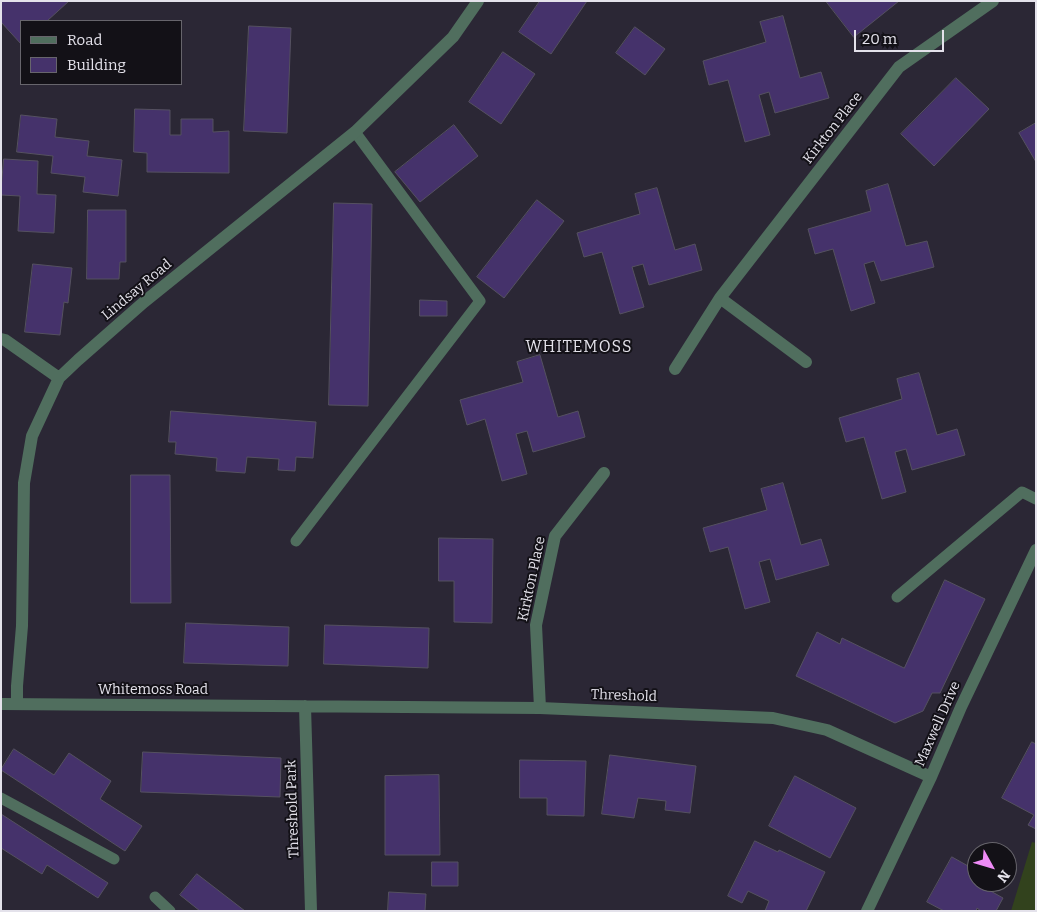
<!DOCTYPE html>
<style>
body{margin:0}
#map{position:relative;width:1037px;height:912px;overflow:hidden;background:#2b2735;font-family:Bitter,serif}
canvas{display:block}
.frame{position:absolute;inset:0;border:2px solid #e4e2eb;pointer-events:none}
.legend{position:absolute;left:20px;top:20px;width:162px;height:65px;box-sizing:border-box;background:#131117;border:1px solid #67656c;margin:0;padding:6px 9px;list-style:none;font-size:15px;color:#e4e2eb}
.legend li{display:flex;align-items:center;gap:10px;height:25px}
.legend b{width:25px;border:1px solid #67656c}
.north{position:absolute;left:967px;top:842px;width:50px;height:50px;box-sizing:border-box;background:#131117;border:1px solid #67656c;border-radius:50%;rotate:129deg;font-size:14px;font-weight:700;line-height:20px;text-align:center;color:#e4e2eb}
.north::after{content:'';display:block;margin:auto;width:18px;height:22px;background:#ef8bf7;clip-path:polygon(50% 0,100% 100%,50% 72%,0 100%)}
.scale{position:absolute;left:854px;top:30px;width:90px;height:22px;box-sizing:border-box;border:2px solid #e4e2eb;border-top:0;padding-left:6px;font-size:15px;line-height:18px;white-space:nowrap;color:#e4e2eb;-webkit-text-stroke:4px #131117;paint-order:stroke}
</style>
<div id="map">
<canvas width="1037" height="912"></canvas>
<div class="frame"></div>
<ul class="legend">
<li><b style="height:6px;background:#506e5e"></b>Road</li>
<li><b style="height:14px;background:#45326b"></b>Building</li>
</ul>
<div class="north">N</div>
<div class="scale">20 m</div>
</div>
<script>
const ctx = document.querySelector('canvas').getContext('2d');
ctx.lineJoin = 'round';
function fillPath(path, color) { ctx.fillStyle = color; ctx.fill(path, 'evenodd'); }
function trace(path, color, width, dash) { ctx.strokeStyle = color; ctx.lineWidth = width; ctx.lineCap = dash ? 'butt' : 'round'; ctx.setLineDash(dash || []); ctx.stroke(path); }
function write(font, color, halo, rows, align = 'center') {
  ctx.font = font + ' Bitter,serif'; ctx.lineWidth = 4; ctx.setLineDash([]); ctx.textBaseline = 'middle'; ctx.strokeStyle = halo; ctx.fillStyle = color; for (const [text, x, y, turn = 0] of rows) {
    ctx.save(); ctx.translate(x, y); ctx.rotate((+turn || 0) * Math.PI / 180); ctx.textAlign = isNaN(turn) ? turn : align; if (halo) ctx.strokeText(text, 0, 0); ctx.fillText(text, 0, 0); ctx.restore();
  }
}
fillPath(new Path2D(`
 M1032 842 1036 843V911H1011Z`), '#32421d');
const building = new Path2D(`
 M1 1H69L47 21H21V44L1 22Z
 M540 1H587L551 54 519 32Z
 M826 1H899L854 37Z
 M783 16 800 78 821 72 829 98 775 113 769 92 759 95 770 135 745 142 728 80 709 85 703 61 766 42 760 22Z
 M249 26 291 28 287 133 244 131Z
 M635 27 665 49 645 75 616 53Z
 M503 52 535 74 501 124 469 102Z
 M956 78 989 109 934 166 901 134Z
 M135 109 170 110V135H181V119H213V132L229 131V173L147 172V153L134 152Z
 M21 115 57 119 55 137 89 141 87 156 122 160 118 196 83 192 85 177 51 173 53 156 17 152Z
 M1036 123V162L1019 133Z
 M454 125 478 156 420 202 395 172Z
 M4 159 38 161 37 194 56 195 54 233 18 231 20 196 1 195Z
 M888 184 906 246 927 241 934 267 881 281 874 261 864 264 875 303 851 311 833 249 815 254 808 229 871 211 866 191Z
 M657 188 675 250 695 244 702 270 649 285 643 264 632 267 644 307 620 314 602 252 584 257 577 233 640 214 635 194Z
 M537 200 564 221 504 298 477 277Z
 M334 203 372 204 368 406 329 405Z
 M88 210H126V262H120L119 279H87Z
 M33 264 72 268 68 303 64 302 60 335 25 332Z
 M420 300 447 301V316H420Z
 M540 355 558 417 578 411 585 437 533 452 527 431 516 434 527 474 502 481 485 419 467 425 460 400 523 382 517 362Z
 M919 373 937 435 957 429 965 455 912 470 906 449 895 452 906 492 882 499 864 437 846 442 839 418 902 399 897 379Z
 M171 411 316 422 313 458 296 457 295 471 278 470 279 459 247 457 245 473 216 471 217 458 175 454 176 442H169Z
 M131 475H170L171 603H131Z
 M783 483 801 545 821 539 829 565 776 580 770 559 759 562 770 602 745 609 728 547 710 552 703 528 767 510 761 489Z
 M439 538 493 539 492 623 454 622V581H439Z
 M945 580 985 599 940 693H932L923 711 895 723 796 676 817 632 840 644 842 638 904 668Z
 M186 623 289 627 288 666 184 663Z
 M325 625 429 628 428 668 324 664Z
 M1032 742 1036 744V829L1028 825 1034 815 1002 798Z
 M14 749 54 775 69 753 111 781 100 799 142 826 125 851 1 770Z
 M143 752 281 758 280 797 141 792Z
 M610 755 696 766 690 813 665 810 666 801 638 798 634 818 602 814Z
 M520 760 586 761 584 816 547 815V798H520Z
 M439 775 440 855H385V776Z
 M795 776 856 808 830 858 769 826Z
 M1 814 108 883 98 898 47 865 42 874 1 848Z
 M755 841 778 852 779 850 825 872 806 911H765L769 901 748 891 742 903 728 896Z
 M952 857 977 871V882H991L987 889 1003 898 996 911H981L977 908 976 911H944L927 902Z
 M432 862H458V886H432Z
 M197 874 245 911H200L180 895Z
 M389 892 426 894 425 911H388Z`);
fillPath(building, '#45326b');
trace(building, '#555160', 1);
trace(new Path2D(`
 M296 541 480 301 355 132
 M897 597 1022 492 1036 499
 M1 798 114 859
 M155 897 170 911`), '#506e5e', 11);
trace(new Path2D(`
 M720 298 806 362
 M1 339 5 340 59 378
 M675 369 720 298 899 67 993 1
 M1 704 540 708 773 718 827 730 931 777
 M17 704V686L22 626 24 483 32 436 59 378 78 360 144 302 355 132 453 37 478 1
 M305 706 311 911
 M540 708 536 625 555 536 604 473
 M867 911 931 777 961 707 1036 550`), '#506e5e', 12);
write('14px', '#e4e2eb', '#131117', [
 ["Kirkton Place",833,128,-52],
 ["Lindsay Road",137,290,-40],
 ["Kirkton Place",532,579,-78],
 ["Whitemoss Road",153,690],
 ["Threshold",624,696,2],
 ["Maxwell Drive",938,724,-66],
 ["Threshold Park",293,809,-92]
]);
ctx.letterSpacing = '1px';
write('16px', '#e4e2eb', '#131117', [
 ["WHITEMOSS",579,348]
]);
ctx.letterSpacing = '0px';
</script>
